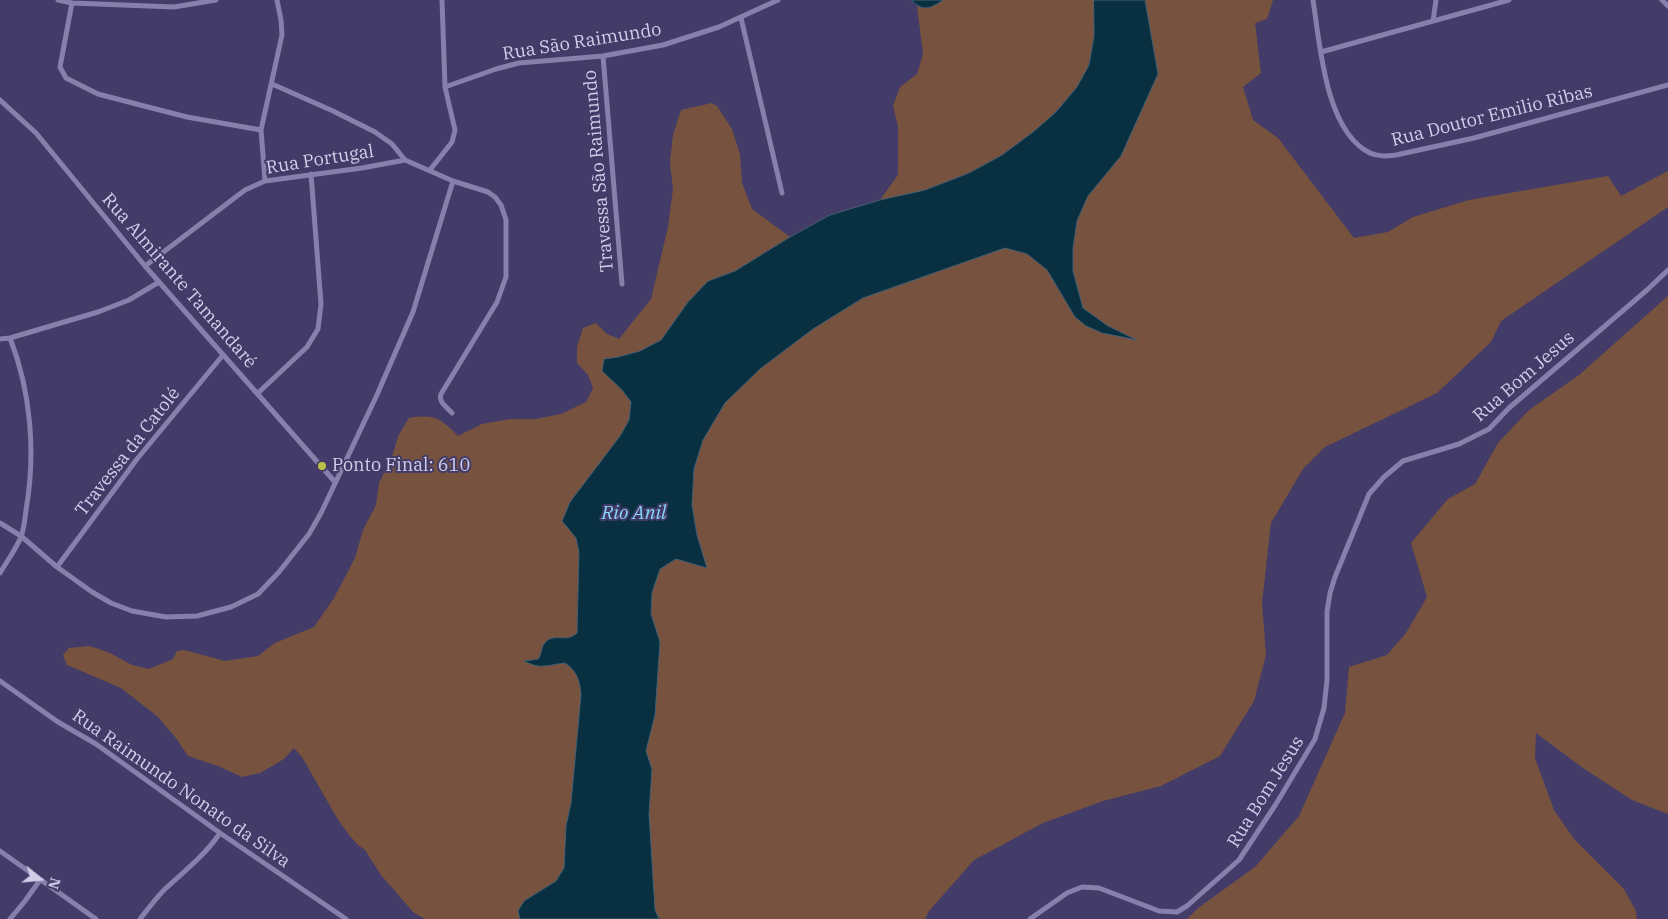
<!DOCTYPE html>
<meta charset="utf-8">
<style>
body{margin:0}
#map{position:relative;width:1668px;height:919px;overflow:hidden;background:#433b68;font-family:"IBM Plex Serif",serif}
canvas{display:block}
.north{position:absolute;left:15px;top:854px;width:50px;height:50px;-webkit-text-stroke:4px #433b68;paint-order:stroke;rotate:107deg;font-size:14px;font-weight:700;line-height:20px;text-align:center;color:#d1ceea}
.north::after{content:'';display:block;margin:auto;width:18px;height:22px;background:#d1ceea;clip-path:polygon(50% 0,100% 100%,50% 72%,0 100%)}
</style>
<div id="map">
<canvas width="1668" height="919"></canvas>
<div class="north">N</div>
</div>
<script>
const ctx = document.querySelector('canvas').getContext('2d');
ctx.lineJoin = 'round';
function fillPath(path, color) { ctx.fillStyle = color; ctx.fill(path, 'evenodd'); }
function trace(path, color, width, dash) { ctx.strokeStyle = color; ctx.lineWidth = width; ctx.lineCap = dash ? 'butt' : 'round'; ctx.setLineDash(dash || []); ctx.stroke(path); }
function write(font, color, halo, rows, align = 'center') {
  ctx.font = font + ' "IBM Plex Serif",serif'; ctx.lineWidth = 4; ctx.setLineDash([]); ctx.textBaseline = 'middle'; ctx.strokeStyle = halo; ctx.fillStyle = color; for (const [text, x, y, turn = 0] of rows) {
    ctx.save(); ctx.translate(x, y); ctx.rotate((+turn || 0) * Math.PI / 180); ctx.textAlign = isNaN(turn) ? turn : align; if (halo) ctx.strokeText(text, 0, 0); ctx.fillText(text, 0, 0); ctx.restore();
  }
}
fillPath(new Path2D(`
 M943 0H1094C1094 21 1096 44 1089 64 1085 78 1074 91 1064 102 1030 142 975 175 924 190 910 195 894 197 880 200L898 175V126L893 106 900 87 917 74 923 54 917 6C927 9 935 6 943 0Z
 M1145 0H1273L1267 19 1255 23 1261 73 1243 87 1253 120 1278 138 1354 238 1388 232 1413 217 1469 200 1608 176 1621 196 1668 171V207L1501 321 1491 342 1437 393 1325 447 1303 469 1271 523 1262 603 1266 655 1254 701 1220 756 1161 786 1103 801 1043 823 974 860 929 911 925 919H660L655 910 649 814 652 769 646 751 655 715 660 642 651 614 652 593 660 569 676 559 706 568 697 535 692 505 694 469 703 440 725 403 760 369 813 329 863 298 1005 248 1027 254 1047 270 1075 317 1102 333 1135 340 1108 326 1082 308 1073 271V248L1077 221 1088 196 1121 156 1158 74Z
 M712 103 717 106 732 129 740 154 742 183 752 209 790 237 735 271 708 281 688 302 661 340 640 351 618 357 602 371 622 390 631 402 629 420 620 436 570 502 579 552 577 633C570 639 566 639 557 637L543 645 542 654 538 659 525 661 547 666 565 663C577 671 580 680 581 695L571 803 566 826 564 868 556 881 524 901 518 911 520 919H425L414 913 381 875 365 850 358 845 349 835 337 818 302 757 294 748 284 759 260 773 242 777 218 766 188 756 176 738 157 716 121 688 67 665 63 655 69 648 90 646 110 653 132 665 149 669 173 659 177 651 184 650 225 661 258 656 275 643 314 627 334 598 355 558 363 530 376 505 379 483 393 454 398 436 409 418C435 414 440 418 458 436L482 424 510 419H536L561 414 586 402 593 388 588 375 577 363V347L583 328 596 323 607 334 619 339 651 299 668 227 673 189 670 162 673 135 681 110Z
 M1668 296V814L1632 800 1583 768 1536 733 1535 758 1554 810 1574 839 1624 889 1636 911 1637 919H1187L1198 908 1255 867 1299 816 1345 713 1349 667 1387 655 1406 633 1427 597 1411 543 1448 499 1475 484 1498 443 1529 410 1579 375Z`), '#77533f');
const water = new Path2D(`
 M911 0H943C930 9 923 12 911 0Z
 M1094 0H1145L1158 74 1121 156 1088 196 1077 221 1073 248V271L1083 308 1108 326 1137 340 1102 333 1086 326 1075 317 1047 270 1027 254 1005 248 863 298 813 329 760 369 725 403 703 440 694 469 692 505 697 535 707 568 676 559 660 569 652 593 651 614 660 642 655 715 646 751 652 769 649 814 655 910 659 919H520L518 911 524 901 556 881 564 868 566 826 571 803 581 695C580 681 577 671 565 663 547 665 541 670 524 661L538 659C542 654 541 648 544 644 553 631 565 644 577 633L579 552 576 538 562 521 570 502 620 436 629 420 631 402 622 390 602 371 604 359 618 357 640 351 661 340 688 302 708 281 735 271 790 237 830 215 880 200 925 190 969 173 1002 155 1033 132 1056 112 1077 87 1089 65 1094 36Z`);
fillPath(water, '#083040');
trace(water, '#445f73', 1);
trace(new Path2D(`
 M58 0 72 3 174 7 216 0
 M1313 0C1320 44 1325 131 1370 153 1378 157 1387 156 1396 155L1474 138 1668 85
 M1662 0 1668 6
 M72 3 60 67 66 78 98 94 144 106 187 117 261 130
 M741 18 782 193
 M1433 21 1436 0
 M1321 52 1509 0
 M603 56 622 284
 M272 84 333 111 375 132 392 144 405 160 453 181 488 192 495 197 501 205 506 220V277L497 302 441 394C438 402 447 407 452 413
 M445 87 496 69 519 63 603 56 663 45 719 27 778 0
 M0 100 36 133 145 266 335 482
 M430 170 452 142 455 130 445 87 442 0
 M265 181 261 130 282 35 281 20 277 0
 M145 266 245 190 265 181 362 168 405 160
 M0 339 10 338 98 312 129 300 159 282
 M258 393 307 347 318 329 321 304 311 174
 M0 523 21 536 57 567 92 592 111 603 132 611 166 617 197 616 231 607 258 594 279 572 309 534 321 513 376 397 413 312 453 181
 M57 567 137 459 223 355
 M0 573C7 561 16 549 21 537 24 529 25 519 26 510 36 453 31 392 10 338
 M0 681 58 722 96 744 220 833 346 919
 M0 851 96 919
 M10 919 25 901 40 880
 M140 919C148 909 156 898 165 889 185 871 205 855 220 833
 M1030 919 1067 893 1082 887 1099 888 1159 911 1177 912 1187 906 1239 860 1276 804 1315 739 1324 708 1327 680V612L1330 593 1335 577 1369 494 1384 477 1403 461 1459 444 1489 429 1509 408 1647 290 1668 270`), '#8680ac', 5);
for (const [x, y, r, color] of [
 [322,466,5,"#bdbf43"]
]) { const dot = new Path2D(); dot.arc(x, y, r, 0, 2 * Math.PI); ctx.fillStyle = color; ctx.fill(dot); trace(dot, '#433b68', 2); }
write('18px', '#d1ceea', '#433b68', [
 ["Rua São Raimundo",582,42,-9],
 ["Rua Doutor Emilio Ribas",1492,116,-14],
 ["Rua Portugal",320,160,-9],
 ["Travessa São Raimundo",599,171,-95],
 ["Rua Almirante Tamandaré",179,281,49],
 ["Rua Bom Jesus",1524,377,-41],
 ["Travessa da Catolé",128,452,-52],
 ["Rua Raimundo Nonato da Silva",181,789,35],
 ["Rua Bom Jesus",1266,792,-58]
]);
write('18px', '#d1ceea', '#433b68', [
 ["Ponto Final: 610",332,466]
], 'left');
write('italic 19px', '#88d6fc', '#433b68', [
 ["Rio Anil",634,514]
]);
</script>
